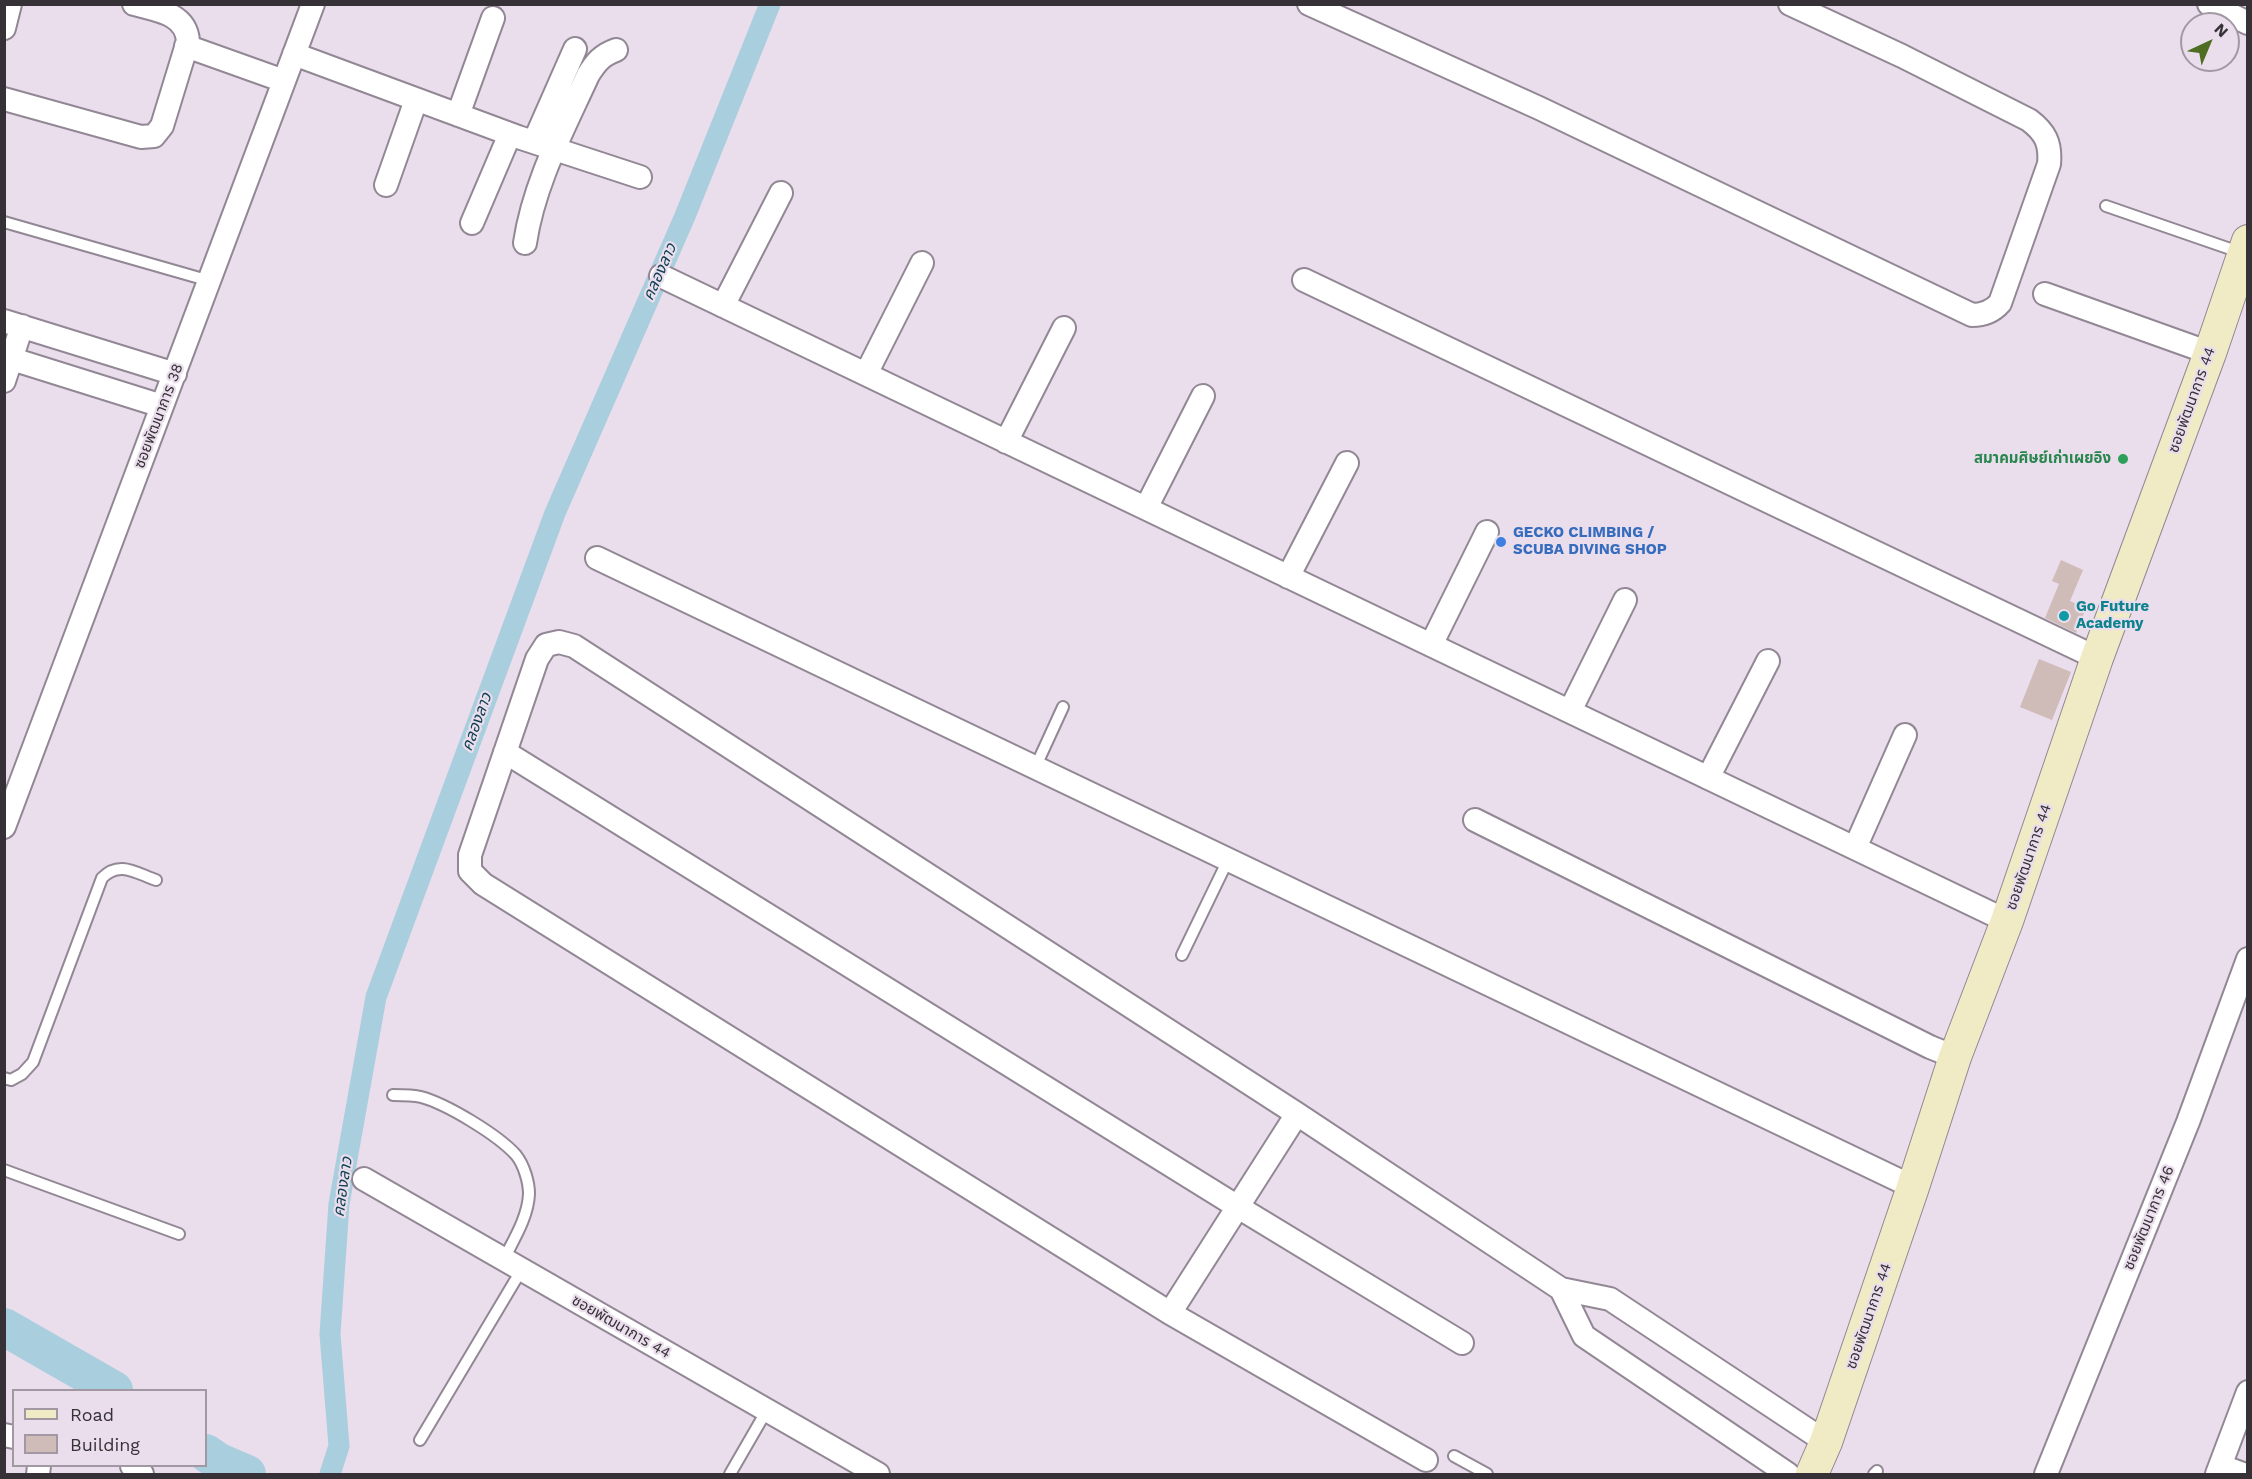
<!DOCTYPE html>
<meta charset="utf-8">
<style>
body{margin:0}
#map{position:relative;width:2252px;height:1479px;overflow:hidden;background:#eaddec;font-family:"Work Sans",sans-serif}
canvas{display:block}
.frame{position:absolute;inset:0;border:6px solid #363137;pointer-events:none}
.legend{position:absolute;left:12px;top:1389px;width:195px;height:78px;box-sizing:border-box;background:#eaddec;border:2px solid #a298a4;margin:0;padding:8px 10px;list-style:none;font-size:18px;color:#363137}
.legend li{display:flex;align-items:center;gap:12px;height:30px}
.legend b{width:30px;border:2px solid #a298a4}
.north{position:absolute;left:2180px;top:12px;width:60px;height:60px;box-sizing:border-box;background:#eaddec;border:2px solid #a298a4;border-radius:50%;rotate:44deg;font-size:16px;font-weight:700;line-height:24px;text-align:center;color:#363137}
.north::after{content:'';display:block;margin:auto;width:21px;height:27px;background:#4f6e24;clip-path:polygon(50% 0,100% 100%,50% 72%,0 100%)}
</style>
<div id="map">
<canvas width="2252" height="1479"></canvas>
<div class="frame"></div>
<ul class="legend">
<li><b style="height:8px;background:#f0ebc5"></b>Road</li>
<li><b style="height:16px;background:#cfbbb8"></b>Building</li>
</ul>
<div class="north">N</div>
</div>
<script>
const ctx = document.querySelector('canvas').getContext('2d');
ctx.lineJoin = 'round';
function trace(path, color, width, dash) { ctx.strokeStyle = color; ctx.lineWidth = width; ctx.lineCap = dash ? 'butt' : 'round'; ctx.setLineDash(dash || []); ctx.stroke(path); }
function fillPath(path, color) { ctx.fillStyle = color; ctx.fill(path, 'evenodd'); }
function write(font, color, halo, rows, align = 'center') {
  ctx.font = font + ' "Work Sans","Noto Sans Thai",sans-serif'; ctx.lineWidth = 4.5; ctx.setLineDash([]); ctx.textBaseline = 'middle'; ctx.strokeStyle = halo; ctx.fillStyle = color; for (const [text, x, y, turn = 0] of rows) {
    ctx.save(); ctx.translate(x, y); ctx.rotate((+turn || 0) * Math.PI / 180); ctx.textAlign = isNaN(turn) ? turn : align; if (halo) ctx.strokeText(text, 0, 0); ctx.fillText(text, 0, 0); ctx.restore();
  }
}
trace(new Path2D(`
 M330 1474 339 1446 330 1334 339 1204 376 997 555 513 685 216 770 4`), '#a9cede', 21);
trace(new Path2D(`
 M4 1327 114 1390
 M206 1453 219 1462 247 1474`), '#a9cede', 38);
fillPath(new Path2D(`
 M2061 560 2083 570 2070 601 2086 608 2076 633 2045 618 2059 584 2052 581Z
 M2039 659 2071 672 2052 720 2020 707Z`), '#cfbbb8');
const lane = new Path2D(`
 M2106 206 2242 253
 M4 222 210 281
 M1035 768 1063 707
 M1182 955 1228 860
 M4 1078 11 1080 22 1074 33 1062 102 878C119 860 136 873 156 880
 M393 1095C402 1095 413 1095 421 1097 447 1104 498 1135 516 1155 524 1165 529 1182 529 1194 528 1217 514 1239 504 1259
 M4 1170 179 1234
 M420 1440 522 1269
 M1454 1456 1487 1474
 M730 1474 767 1410
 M1874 1474 1877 1471`);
const street = new Path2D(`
 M1309 4 1539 108 1972 315C1983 315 1992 312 2000 303L2049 164C2051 143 2045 132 2029 120L1902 56 1790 4
 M2209 4 2248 23
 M4 28 10 4
 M186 46 284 81
 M294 54 518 137 640 177
 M4 99 141 137 154 136 162 126 188 41C186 13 156 10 134 4
 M458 115 493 18
 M534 142 575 49
 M386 185 416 100
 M472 223 510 134
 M525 243C534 183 563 130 588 75 596 62 602 55 616 50
 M661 276 2007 921
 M1304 280 2097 658
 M2045 294 2210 353
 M723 306 781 193
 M4 321 175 374
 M4 354 12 359 162 406
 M866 374 922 263
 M4 381 22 326
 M1006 442 1064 328
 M1146 508 1203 396
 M597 558 1913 1187
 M1288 577 1347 463
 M1431 645 1487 532
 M1570 711 1625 600
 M505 752 1238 1207 1462 1343
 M1708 778 1768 661
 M1475 820 1930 1047 1955 1057
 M4 827 313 4
 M1855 848 1905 735
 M364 1179 878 1474
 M1561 1289 1584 1336 1788 1474
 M1170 1313 1297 1114
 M4 1435 14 1437
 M1426 1460 1170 1313 483 884 470 871V855L537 659 546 645 559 642 574 646 1297 1114 1561 1289 1610 1299 1826 1442
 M132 1466 142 1474
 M2221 1466 2243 1474
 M38 1474 39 1466
 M2046 1474 2188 1122 2248 959
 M2217 1474 2248 1392`);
const secondary = new Path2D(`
 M1812 1474 1826 1442 1913 1187 1955 1057 2007 921 2097 658 2210 353 2248 241`);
trace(lane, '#928794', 14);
trace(street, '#928794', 26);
trace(secondary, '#928794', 34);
trace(lane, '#fff', 10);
trace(street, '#fff', 22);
trace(secondary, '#f0ebc5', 32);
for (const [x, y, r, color] of [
 [2123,459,6,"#2e9e5b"],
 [1501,542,6,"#3f7fe0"],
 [2064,616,6,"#0f9aa8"]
]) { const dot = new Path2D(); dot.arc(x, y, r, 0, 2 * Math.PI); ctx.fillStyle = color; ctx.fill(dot); trace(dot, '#eaddec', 2); }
write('15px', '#363137', '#eaddec', [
 ["ซอยพัฒนาการ 44",2192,400,-70],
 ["ซอยพัฒนาการ 38",159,416,-69],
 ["ซอยพัฒนาการ 44",2029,857,-71],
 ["ซอยพัฒนาการ 46",2149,1218,-68],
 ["ซอยพัฒนาการ 44",1869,1316,-71],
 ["ซอยพัฒนาการ 44",621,1327,30]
]);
write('bold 15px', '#27864d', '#eaddec', [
 ["สมาคมศิษย์เก่าเผยอิง",2111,459]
], 'right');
write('bold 15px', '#366cbe', '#eaddec', [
 ["GECKO CLIMBING /",1513,533],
 ["SCUBA DIVING SHOP",1513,550]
], 'left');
write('bold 15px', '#0d838f', '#eaddec', [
 ["Go Future",2076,607],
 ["Academy",2076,624]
], 'left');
write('italic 16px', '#0c4052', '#eaddec', [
 ["คลองลาว",660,272,-66],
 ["คลองลาว",477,722,-70],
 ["คลองลาว",343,1187,-82]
]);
</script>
